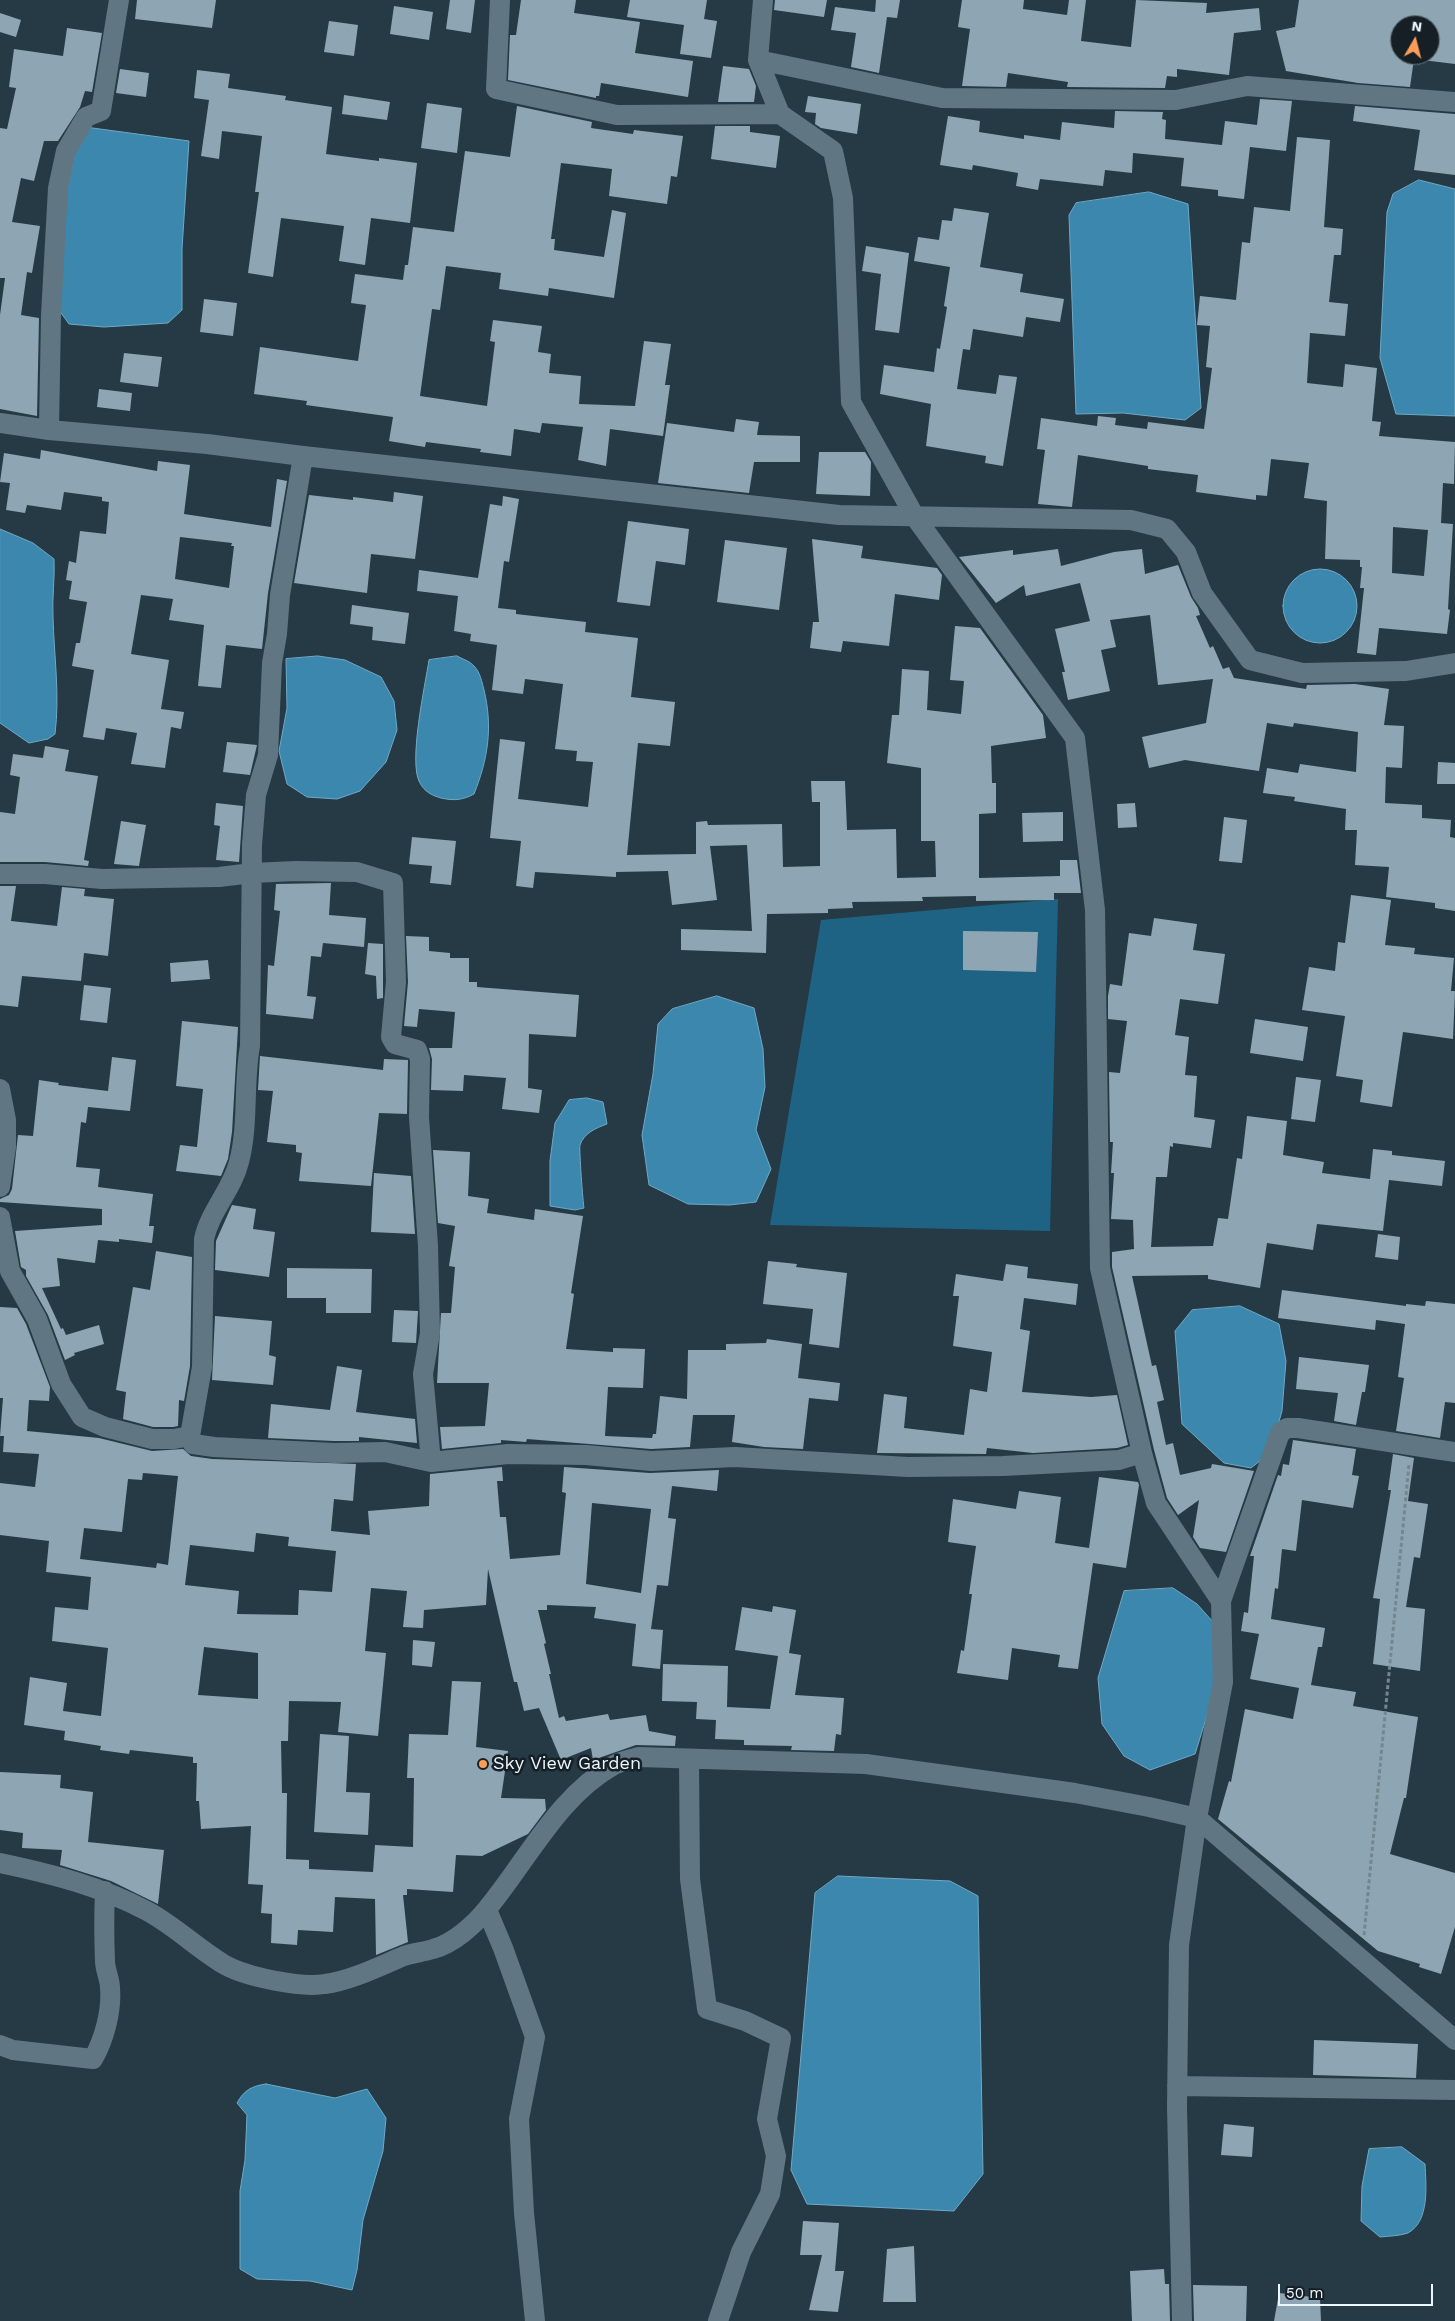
<!DOCTYPE html>
<style>
body{margin:0}
#map{position:relative;width:1455px;height:2321px;overflow:hidden;background:#253a45;font-family:"Work Sans",sans-serif}
canvas{display:block}
.north{position:absolute;left:1390px;top:15px;width:50px;height:50px;box-sizing:border-box;background:#161f25;border:1px solid #6b757c;border-radius:50%;rotate:8deg;font-size:14px;font-weight:700;line-height:20px;text-align:center;color:#ebf7ff}
.north::after{content:'';display:block;margin:auto;width:18px;height:22px;background:#fe9c57;clip-path:polygon(50% 0,100% 100%,50% 72%,0 100%)}
.scale{position:absolute;left:1278px;top:2284px;width:155px;height:22px;box-sizing:border-box;border:2px solid #ebf7ff;border-top:0;padding-left:6px;font-size:15px;line-height:18px;white-space:nowrap;color:#ebf7ff;-webkit-text-stroke:4px #161f25;paint-order:stroke}
</style>
<div id="map">
<canvas width="1455" height="2321"></canvas>
<div class="north">N</div>
<div class="scale">50 m</div>
</div>
<script>
const ctx = document.querySelector('canvas').getContext('2d');
ctx.lineJoin = 'round';
function fillPath(path, color) { ctx.fillStyle = color; ctx.fill(path, 'evenodd'); }
function trace(path, color, width, dash) { ctx.strokeStyle = color; ctx.lineWidth = width; ctx.lineCap = dash ? 'butt' : 'round'; ctx.setLineDash(dash || []); ctx.stroke(path); }
function write(font, color, halo, rows, align = 'center') {
  ctx.font = font + ' "Work Sans",sans-serif'; ctx.lineWidth = 5; ctx.setLineDash([]); ctx.textBaseline = 'middle'; ctx.strokeStyle = halo; ctx.fillStyle = color; for (const [text, x, y, turn = 0] of rows) {
    ctx.save(); ctx.translate(x, y); ctx.rotate((+turn || 0) * Math.PI / 180); ctx.textAlign = isNaN(turn) ? turn : align; if (halo) ctx.strokeText(text, 0, 0); ctx.fillText(text, 0, 0); ctx.restore();
  }
}
fillPath(new Path2D(`
 M1058 899 1050 1231 770 1225 821 920Z`), '#1e6384');
const water = new Path2D(`
 M85 127 189 141 182 249V310L168 323 104 327 69 324 56 306 63 207 75 154Z
 M1419 180 1455 189V416L1396 414 1380 358 1387 212 1393 194Z
 M1149 192 1188 204 1201 408 1185 420 1123 413 1076 414 1069 215 1076 203Z
 M0 529 33 543 54 559C55 578 52 597 53 617 54 656 60 695 55 734L48 739 29 743 0 723Z
 M1283 606a37 37 0 1 1 74 0a37 37 0 1 1-74 0Z
 M318 656 345 660 381 677 394 701 397 730 386 762 360 791 337 799 307 797 287 784 279 751 287 708 286 659Z
 M457 656C462 659 470 661 474 666 480 672 482 682 484 690 493 727 488 759 474 794 463 800 454 801 441 798 431 795 425 792 420 783 408 763 425 686 429 660Z
 M717 996 754 1008 763 1049 765 1087 756 1130 771 1169 756 1202 729 1205 688 1204 649 1185 642 1135 653 1074 658 1024 672 1009Z
 M587 1098 603 1102 607 1124C596 1128 584 1133 580 1145 579 1150 583 1203 584 1208L575 1210 550 1206V1161L555 1123 569 1100Z
 M1240 1306 1279 1324 1286 1361 1282 1411 1270 1453 1251 1468 1224 1463 1182 1424 1175 1331 1192 1310Z
 M1173 1588 1197 1604 1214 1623 1216 1687 1195 1754 1150 1770 1124 1756 1102 1724 1098 1678 1124 1591Z
 M838 1876 950 1881 978 1896 983 2174 954 2211 807 2204 791 2170 815 1893Z
 M266 2084 335 2098 367 2089 386 2118 383 2151 363 2220 357 2270 352 2290 310 2281 257 2279 240 2269V2191L245 2160 247 2115 237 2103C244 2090 252 2086 266 2084Z
 M1402 2147 1425 2164C1426 2185 1430 2221 1408 2233 1400 2236 1388 2236 1380 2237L1361 2221 1362 2186 1369 2149Z`);
fillPath(water, '#3c87ad');
trace(water, '#70a9c6', 1);
fillPath(new Path2D(`
 M137 0H216L212 28 135 19Z
 M450 0H475L471 33 446 29Z
 M521 0H576L574 13 640 22 635 53 693 61 688 97 601 83 599 96H596V98L508 80 510 35H516Z
 M630 0H707L704 19 717 21 711 58 680 54 684 25 627 17Z
 M775 0H827L824 17 774 10Z
 M876 0H900L897 18 887 17 879 73 851 67 856 33 831 30 835 7 875 12Z
 M962 0H1024L1023 9 1067 15 1069 0H1086L1081 41 1131 47 1136 0 1207 3 1206 13 1259 8 1261 30 1234 33 1229 75 1177 69V77L1167 76 1165 88 1067 87 1068 82 1008 73 1006 87 962 86 970 29 958 27Z
 M1299 0H1455V64L1414 59 1410 87 1358 83 1286 71 1276 31 1295 27ZM1400 25H1430V55H1400Z
 M394 6 433 12 429 40 390 34Z
 M0 13 21 20 16 37 0 32Z
 M329 21 358 25 354 56 324 52Z
 M67 28 102 33 92 92 85 91 80 107 58 141H44L34 181 21 178 12 222 40 226 32 273 27 272 21 315 39 318 37 416 0 409V315L5 278H0V128L7 129 16 88 9 87 14 49 63 56Z
 M723 66 749 69 756 86 754 102H718Z
 M120 69 149 73 146 97 116 93Z
 M197 70 230 74 228 88 286 96 285 100 332 107 326 154 379 161V158L417 163 410 223 371 218 365 265 339 261 344 226 281 218 273 277 248 273 259 192H255L262 136 222 131 219 159 201 156 209 100 194 98Z
 M344 95 390 102 387 120 342 114Z
 M808 96 861 104 857 134 821 128 815 124 816 113 805 112Z
 M1260 99 1292 101 1286 151 1250 147 1244 199 1218 196V190L1181 186 1184 158 1133 153 1132 173 1105 170 1103 186 1040 179 1038 190 1016 186 1018 173 973 165 972 170 940 165 948 116 980 121 979 132 1024 139V135L1060 140 1062 122 1114 128 1115 111 1163 112 1162 119 1166 120 1165 139 1222 145 1225 121 1257 125Z
 M427 103 462 108 457 153 421 148Z
 M517 106 592 122 591 128 633 134 634 130 683 136 677 177 671 176 667 204 609 196 612 169 561 163 551 239H555L554 250 604 257 612 210 626 213 614 298 549 288 548 296 499 289 501 273 446 266 440 310 432 309 420 396 487 406 495 342 490 341 493 320 542 326 538 352 551 354 549 373 581 376 579 404 635 406 644 341 671 344 665 385H670L663 436 610 429 606 466 578 460 583 427 542 423 540 433 514 429 511 456 480 452 481 449 426 442 425 447 389 441 393 417 306 405 307 401 254 394 260 347 358 361 366 305 351 303 355 274 403 280 405 265H408L413 227 454 232 465 151 510 157Z
 M1355 106 1455 114V175L1414 170 1420 130 1353 121Z
 M715 126H750V132L780 136 776 168 711 159Z
 M1297 137 1330 140 1324 227 1343 229 1341 255H1334L1329 302 1348 304 1345 336 1310 333 1307 383 1343 387 1345 364 1377 368 1372 421 1381 422 1379 436 1455 442 1454 484 1443 483 1441 523 1453 524 1448 609 1450 610 1447 634 1379 628 1376 655 1357 653 1364 588H1360L1362 567H1360V560L1325 559 1327 501 1304 498 1309 463 1271 459 1267 496 1256 495V500L1196 492 1198 475 1148 469V466L1078 455 1072 507 1038 504 1045 450 1037 449 1041 418 1097 426 1098 416 1116 418 1115 425 1147 429 1148 422 1204 429 1212 368 1206 367 1210 326 1197 325 1200 296 1236 300 1242 242 1250 243 1254 207 1290 211ZM1393 527 1428 530 1424 576 1392 573Z
 M954 208 989 213 980 267 1023 274 1020 292 1064 299 1060 322 1026 317 1023 337 973 329 970 350 963 349 957 389 996 394 999 375 1017 377 1003 466 985 463 986 456 926 446 931 404 880 394 884 365 934 372 937 348 940 349 947 307 944 306 950 267 914 261 918 237 939 240 942 220 952 221Z
 M866 246 909 253 899 333 875 330 881 274 862 271Z
 M204 299 237 303 233 336 200 332Z
 M124 353 162 357 158 387 120 382Z
 M99 389 132 393 130 411 97 407Z
 M736 419 759 422 757 435 800 436V462H754L749 493 658 483 667 423 734 432Z
 M41 450 157 471 158 461 190 465 184 514 271 527 277 479 287 481 268 593 262 649 226 645 221 688 198 686 204 625 169 620 173 599 141 595 131 654 169 660 161 709 184 712 181 729 171 727 165 768 131 764 137 733 106 728 104 740 83 737 94 670 72 666 76 643H80L87 602 69 599 72 581 66 580 69 561 76 563 80 531 106 534 109 502 102 501V497L64 492 61 510 27 505 25 513 6 510 10 483 0 482 4 453 40 459ZM180 537 232 543 231 546H234L229 588 175 579Z
 M819 452H865L871 462 870 496 816 494Z
 M394 492 423 496 415 559 371 554 367 593 294 583 309 495 353 500V497L393 502Z
 M503 496 519 499 509 562 504 561 498 608 516 610V614L586 622 585 632 638 638 631 697 675 702 670 746 638 743 627 855 696 854V822L707 821 708 825 782 824 783 867 820 866V802H812L811 781H845L847 830 896 829 897 878 936 877 935 841H921V768L887 763 892 715H899L902 669 929 671 927 710 961 714 964 681 950 680 955 626 980 628 1043 715 1046 738 991 746 992 783H996V813L979 814V878L1060 876V860H1077L1081 893H1054V900L976 901V896L922 897 923 901 852 902 853 908 828 909V913L767 914 766 953 681 950V929L752 931 747 845 710 846 717 900 672 905 668 871 616 872V877L535 872 533 888 516 886 521 841 490 838 500 739 525 742 518 799 588 807 593 762 576 761 577 751 555 749 563 684 525 679 523 694 492 690 497 645 470 641 471 634 454 631 458 596 417 591 419 570 478 578 490 504 502 506Z
 M628 521 689 529 685 565 656 561 650 606 617 602Z
 M812 539 863 546 861 558 937 568 942 575 939 600 895 594 889 646 843 641 841 652 810 648 813 622H819Z
 M725 540 787 548 779 610 717 602Z
 M1058 549 1061 566 1114 552 1142 549 1145 574 1178 565 1191 597 1198 608 1200 615 1196 616 1210 648 1213 646 1223 669 1229 667 1234 678 1306 689 1307 685 1355 684 1389 689 1384 725 1404 726 1402 768 1386 767 1385 803 1422 805V818L1451 820 1450 837 1455 838V911L1435 908V903L1386 897 1389 867 1355 865 1357 830H1345L1346 809 1294 801 1295 797 1263 793 1267 768 1298 773 1300 764 1356 772 1358 732 1294 723 1293 727 1267 723 1259 771 1185 760 1149 768 1142 737 1206 723 1213 679 1158 685 1150 615 1110 620 1116 647 1101 650 1110 691 1068 700 1062 672H1065L1055 629 1090 621 1080 583 1026 596 1024 585 996 603 959 557 1013 550V555Z
 M352 605 409 613 405 644 372 640 373 627 350 624Z
 M227 742 257 745 250 775 223 772Z
 M45 746 69 750 65 771 98 776 84 860 89 861 88 866 45 862H0V812L15 814 20 777 10 775 13 754 43 758Z
 M1438 762 1455 763V784H1437Z
 M216 803 243 806 239 862 216 860 220 826 214 825Z
 M1135 803 1137 827 1118 828 1117 804Z
 M1063 812V841L1023 842 1022 813Z
 M1224 817 1247 820 1242 863 1219 861Z
 M121 821 146 825 139 866 114 864Z
 M412 837 456 841 451 885 430 883 432 866 409 864Z
 M331 883 329 915 366 918 364 947 323 943 321 957 311 956 307 996 316 997 313 1019 266 1014 268 965 274 966 280 911 274 910 276 884Z
 M0 886H16L11 921 57 926 62 887 85 889 84 896 114 899 108 956 84 953 81 981 22 976 18 1007 0 1005Z
 M1351 895 1391 900 1385 945 1415 948 1414 954 1454 958 1451 991H1455L1453 1039 1403 1032 1392 1107 1360 1102 1363 1080 1336 1076 1345 1016 1302 1010 1309 967 1335 971 1338 942 1345 943Z
 M1154 918 1197 924 1193 950 1225 954 1218 1004 1180 999 1175 1035 1189 1037 1185 1075 1197 1076 1194 1117 1215 1120 1211 1148 1173 1143V1147L1170 1146 1167 1177H1156L1151 1247 1213 1246 1218 1218 1228 1219 1237 1158 1242 1159 1247 1116 1287 1121 1283 1155 1324 1162 1322 1173 1370 1179 1373 1149 1392 1151V1155L1445 1161 1442 1186 1389 1180 1383 1231 1317 1224 1313 1250 1267 1243 1260 1288 1208 1279V1275L1132 1276 1152 1366 1156 1365 1164 1400 1157 1402 1166 1445 1173 1443 1180 1475 1211 1468 1212 1464 1254 1471 1226 1552 1200 1548 1193 1537 1199 1500 1178 1515 1167 1498 1154 1450 1112 1267V1252L1134 1249 1133 1220 1111 1219 1114 1173H1111L1113 1142H1110L1109 1072 1120 1073 1127 1021 1108 1019V996L1110 984 1122 986 1129 933 1151 936Z
 M963 931 1038 932 1036 972 963 970Z
 M406 936 429 937V951L450 953V958H469V982H477V987L579 995 576 1037 529 1034 528 1088 542 1090 539 1113 502 1109 506 1078 464 1075 463 1091 431 1090 432 1059 429 1048H452L455 1012 419 1009 417 1027 404 1026 408 982Z
 M368 943 383 944V998L377 999 376 976 365 974Z
 M208 960 210 979 171 982 170 963Z
 M84 985 111 988 107 1023 80 1020Z
 M1255 1019 1308 1027 1303 1061 1250 1053Z
 M182 1021 238 1027 232 1132 228 1159 221 1176 176 1171 180 1145 197 1147 203 1089 176 1086Z
 M260 1056 383 1070 384 1059 408 1060 407 1114 379 1113 371 1186 299 1181 302 1153 296 1152V1145L267 1142 273 1091 258 1090Z
 M112 1057 136 1060 130 1111 88 1107 86 1123 81 1122 76 1167 100 1169 98 1187 153 1194 149 1226H154L152 1243 119 1239V1242L98 1240 95 1263 57 1258 60 1286 42 1288 61 1329 63 1328 66 1335 99 1325 104 1344 74 1353 75 1355 65 1360 48 1315 26 1276V1270L21 1267 15 1231 102 1225V1209L0 1202V1199L9 1195 12 1189 18 1135 33 1136 39 1080 59 1083 58 1085 108 1091Z
 M1296 1077 1321 1080 1315 1122 1291 1119Z
 M433 1150 470 1152 468 1196 489 1199 487 1213 534 1220 535 1209 583 1216 571 1293 574 1294 566 1349 613 1352V1348L645 1349 643 1388 608 1387 605 1436 652 1438 653 1434H656L660 1396 687 1399 688 1350H726V1344L766 1343 767 1339 802 1344 798 1378 840 1383 838 1401 809 1398 803 1449 764 1447 732 1442 735 1415H693L690 1447 651 1449 527 1439 526 1442 501 1440V1443L442 1449 440 1427 485 1426 489 1383H437L441 1313H451L455 1267 449 1266 455 1226 438 1223Z
 M374 1173 411 1176 415 1234 371 1232Z
 M232 1205 256 1209 253 1229 275 1232 269 1277 215 1270 216 1241Z
 M1378 1234 1400 1237 1398 1260 1375 1257Z
 M156 1251 192 1257 190 1366 184 1401 179 1400 178 1426 173 1427H153L123 1419 126 1392 116 1390 133 1287 150 1290Z
 M768 1261 797 1264 796 1267 847 1273 839 1348 809 1344 813 1309 763 1304Z
 M1006 1264 1028 1267 1027 1278 1078 1284 1076 1305 1024 1298 1020 1329 1030 1331 1022 1392 1091 1397 1117 1395 1128 1445 1117 1448 1033 1453 987 1448 986 1454 877 1453 884 1394 907 1397 904 1428 964 1435 970 1389 987 1392 992 1352 953 1346 959 1296H953L956 1274 1003 1281Z
 M287 1268 372 1269 371 1313H326V1298H287Z
 M1282 1290 1406 1306V1304L1425 1306 1426 1301 1455 1304V1403L1445 1402 1440 1438 1396 1431 1404 1378 1398 1377 1405 1324 1376 1320 1375 1330 1278 1318Z
 M0 1307 17 1308 26 1324 50 1387 49 1401 29 1400 27 1431 99 1438 152 1451 183 1449 191 1456 212 1459 356 1464 353 1501 334 1499 331 1531 370 1535 368 1511 429 1506 430 1474 502 1467 503 1481H497L500 1517H506L510 1559 560 1555 566 1493 562 1492 564 1467 650 1473 719 1470 717 1491 672 1486 668 1518 676 1519 668 1586 657 1585 651 1629 663 1630 660 1669 632 1666 636 1624 594 1618 596 1607 547 1605V1610H538L546 1643 544 1644 551 1674H549L559 1718 564 1716 566 1721 608 1714 610 1720 646 1715 649 1731 676 1736 675 1746 636 1745 593 1760 591 1748 561 1760 539 1708 524 1711 517 1682H514L488 1569 486 1605 424 1610 423 1628 403 1627 407 1591 371 1588 365 1651 386 1653 378 1736 338 1732 341 1702 289 1701 288 1741H281L282 1793H287L286 1859 309 1860V1869L373 1872 375 1845 413 1847 414 1778H407L409 1734 448 1735 452 1681 481 1682 476 1747 508 1751 501 1798 545 1799 546 1810 528 1834 482 1856 456 1855 453 1892 407 1889V1895H403L408 1942 376 1955 375 1899 335 1897 333 1932 298 1930 297 1945 271 1943 272 1914 261 1913 263 1885 248 1884 251 1826 201 1829 199 1801H196L197 1763H193V1757L130 1750 129 1754 100 1750 101 1746 64 1740 65 1731 24 1725 30 1677 67 1683 63 1711 101 1716 108 1648 52 1641 55 1607 88 1610 91 1577 46 1572 49 1541 0 1535V1483L35 1487 39 1454 3 1452 4 1436H0L3 1398H0ZM143 1473 178 1476 168 1565 157 1563 156 1568 80 1559 84 1528 122 1532 128 1479 142 1480ZM592 1503 651 1509 641 1593 586 1584ZM256 1533 289 1537 288 1546 336 1551 332 1592 299 1590 298 1615 237 1614 239 1591 185 1585 190 1545 254 1552ZM204 1647 258 1653V1699L198 1695Z
 M394 1310 418 1311 416 1343 392 1342Z
 M215 1316 272 1321 269 1355 276 1357 273 1385 212 1380Z
 M1299 1357 1369 1365 1365 1392H1362L1356 1425 1334 1421 1338 1393 1296 1389Z
 M337 1366 362 1370 356 1412 415 1419 417 1443 359 1437V1441H334L268 1438 271 1404 330 1410Z
 M1293 1440 1356 1449 1352 1475 1359 1476 1353 1508 1302 1500 1296 1551 1282 1549 1278 1589 1275 1588 1271 1619 1325 1628 1322 1647H1318L1311 1685 1356 1692 1353 1706 1418 1717 1406 1798H1404L1390 1854 1455 1873V1927L1441 1974 1419 1967 1420 1964 1378 1951 1218 1819 1229 1781 1231 1782 1245 1709 1293 1719 1299 1688 1250 1679 1259 1634 1241 1631 1244 1612 1248 1613 1254 1556H1250L1278 1475 1281 1476 1283 1464 1289 1465Z
 M1393 1454 1414 1458 1408 1501 1428 1504 1420 1558 1414 1557 1406 1607 1425 1609 1420 1671 1373 1664 1380 1599 1373 1598 1391 1490H1388Z
 M1099 1477 1138 1482 1139 1485 1126 1568 1093 1563 1078 1669 1058 1667 1060 1655 1012 1648 1008 1680 957 1673 961 1650 964 1651 972 1594H969L976 1546 948 1542 953 1499 1016 1509 1019 1491 1061 1497 1055 1543 1089 1548Z
 M773 1606 796 1610 789 1653 801 1655 795 1695 844 1698 841 1735 836 1734 834 1751 791 1750 792 1746 744 1745V1740L715 1739 716 1720 696 1719 697 1702 662 1701 663 1664 728 1666 727 1707 770 1709 778 1656 735 1650 742 1607 772 1612Z
 M413 1640 435 1642 432 1667 412 1665Z
 M320 1734 349 1736 346 1792 370 1793 368 1835 314 1832Z
 M0 1772 61 1775 60 1788 93 1792 88 1842 164 1850 158 1904 111 1881 60 1865 62 1850 22 1848 23 1833 0 1830Z
 M1314 2040 1418 2044 1416 2078 1313 2075Z
 M1224 2124 1254 2127 1252 2157 1221 2155Z
 M803 2221 839 2223 835 2271H844L838 2312 809 2310 822 2255H800Z
 M914 2246 916 2302H883L887 2249Z
 M1164 2269 1165 2284H1169L1170 2321H1132L1130 2271Z
 M1193 2285 1247 2286 1246 2321H1194Z
 M1279 2293 1320 2298 1321 2321H1274Z`), '#8ea6b4');
trace(new Path2D(`
 M1364 1935 1409 1464`), '#758690', 3, [4, 2.5]);
trace(new Path2D(`
 M500 0 496 89 617 115 780 114
 M763 0 758 60 780 114 833 151 843 198 851 402 915 517 1075 738 1095 910 1100 1268 1142 1453 1156 1503 1221 1601 1223 1682 1197 1818 1179 1945 1177 2107 1182 2321
 M758 60 942 98 1176 100 1247 86 1455 102
 M0 423 49 430 207 444 303 456 839 515 1131 520 1167 529 1186 552 1202 593 1250 660 1302 673 1406 671 1455 663
 M49 430 51 315 58 188 66 151 86 117 101 111 119 0
 M303 456 280 595 277 634 272 663 268 755 256 795 252 845 250 1046C243 1084 249 1124 239 1162 232 1190 210 1211 204 1239L202 1367 190 1436 193 1444 214 1447 334 1453 385 1452 431 1462
 M0 874H45L102 879 219 877 252 873 296 871 357 872 393 883 396 982 391 1037 395 1044 417 1050 420 1059 419 1117 428 1246 430 1333 423 1374 431 1462 508 1454 586 1455 651 1461 735 1457 908 1467 1003 1466 1119 1460 1142 1453
 M0 1089 6 1120V1147L0 1187
 M0 1217 10 1271 37 1319 61 1384 82 1417 105 1427 152 1439H174L190 1436
 M1221 1601 1280 1433 1287 1428H1298L1455 1452
 M689 1760 690 1879 707 2009 745 2021 781 2038 767 2119 776 2156 770 2194 741 2252 718 2321
 M0 1863C52 1874 100 1886 147 1911 175 1926 198 1949 225 1965 247 1977 300 1988 325 1984 350 1981 380 1966 404 1956 413 1953 423 1952 433 1949 453 1944 474 1925 487 1909 527 1861 558 1796 614 1765 621 1761 631 1759 639 1757L866 1764 1075 1793 1149 1807 1197 1818 1455 2040
 M487 1910 503 1948 535 2037 519 2119 524 2213 535 2321
 M0 2045 13 2050 93 2059C104 2040 112 2011 110 1988 110 1979 105 1970 105 1961 104 1938 104 1915 105 1891
 M1177 2086 1455 2090`), '#607683', 20);
for (const [x, y, r, color] of [
 [483,1764,5,"#fe9c57"]
]) { const dot = new Path2D(); dot.arc(x, y, r, 0, 2 * Math.PI); ctx.fillStyle = color; ctx.fill(dot); trace(dot, '#161f25', 2); }
write('18px', '#ebf7ff', '#161f25', [
 ["Sky View Garden",493,1764]
], 'left');
</script>
